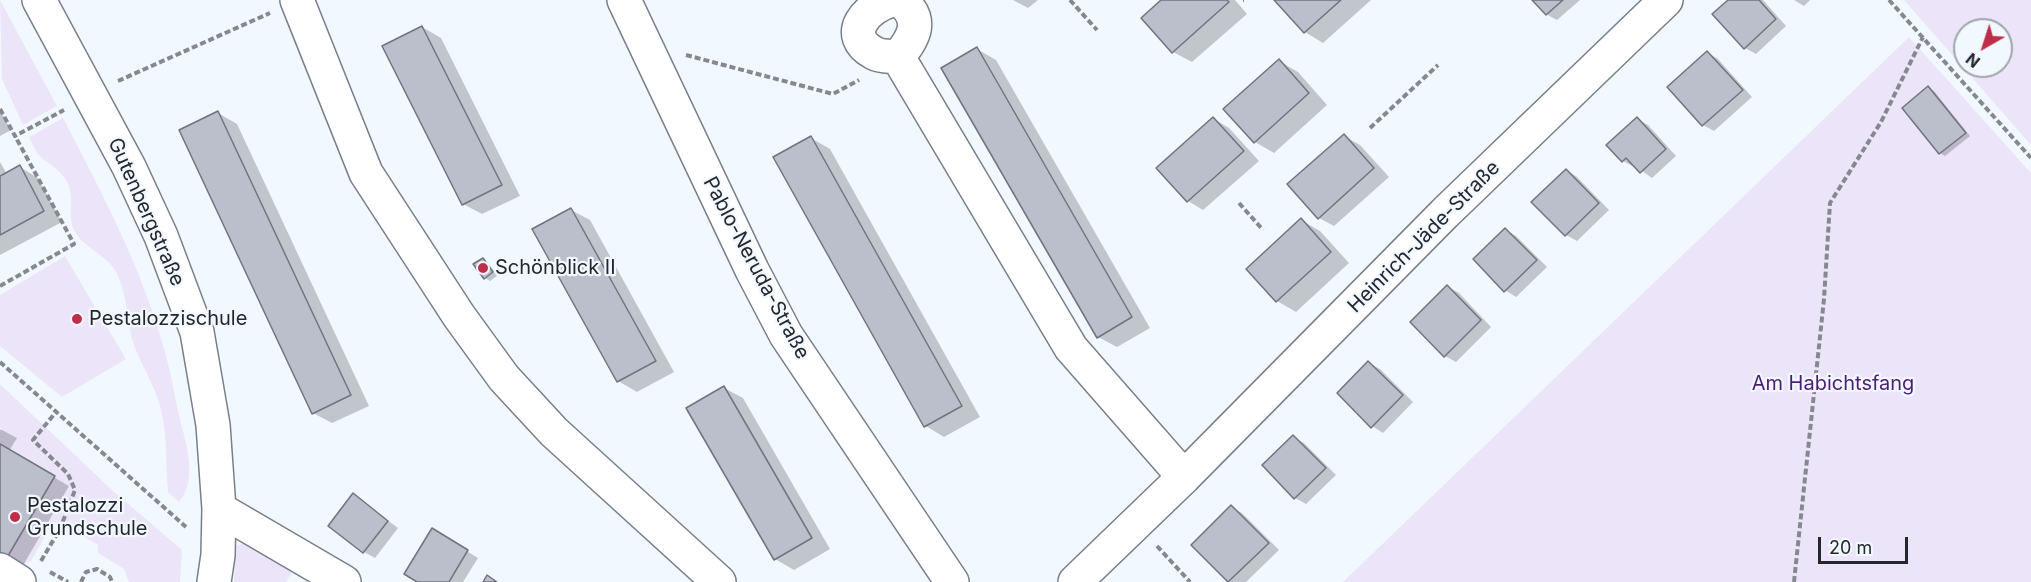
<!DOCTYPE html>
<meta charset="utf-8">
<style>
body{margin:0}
#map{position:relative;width:2031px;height:582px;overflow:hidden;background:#f2f8ff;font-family:Inter,sans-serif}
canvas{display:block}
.north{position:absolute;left:1953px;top:18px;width:60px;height:60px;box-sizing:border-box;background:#f2f8ff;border:2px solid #a0a5ab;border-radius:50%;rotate:219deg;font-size:16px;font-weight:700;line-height:24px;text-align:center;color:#24282c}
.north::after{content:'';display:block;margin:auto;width:21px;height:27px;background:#bf2e48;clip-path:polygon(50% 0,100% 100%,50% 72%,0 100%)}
.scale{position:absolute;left:1818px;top:537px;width:90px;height:27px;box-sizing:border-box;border:3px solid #24282c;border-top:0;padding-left:8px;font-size:18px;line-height:21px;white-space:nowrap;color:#24282c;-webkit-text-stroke:4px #f2f8ff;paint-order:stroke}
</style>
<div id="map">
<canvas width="2031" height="582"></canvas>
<div class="north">N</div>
<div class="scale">20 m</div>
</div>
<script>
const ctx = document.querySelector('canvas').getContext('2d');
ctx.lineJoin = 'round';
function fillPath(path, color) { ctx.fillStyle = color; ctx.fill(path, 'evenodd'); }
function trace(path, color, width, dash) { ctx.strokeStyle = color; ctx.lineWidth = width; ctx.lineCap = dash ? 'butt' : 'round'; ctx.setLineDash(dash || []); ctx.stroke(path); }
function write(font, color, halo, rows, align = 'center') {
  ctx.font = font + ' Inter,sans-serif'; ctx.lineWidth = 4.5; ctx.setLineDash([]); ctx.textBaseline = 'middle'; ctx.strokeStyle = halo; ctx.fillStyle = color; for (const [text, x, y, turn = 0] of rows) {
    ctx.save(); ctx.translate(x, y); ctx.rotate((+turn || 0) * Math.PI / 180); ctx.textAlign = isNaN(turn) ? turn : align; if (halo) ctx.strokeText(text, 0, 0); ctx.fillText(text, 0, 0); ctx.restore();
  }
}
fillPath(new Path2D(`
 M0 0 57 106 23 125 2 79Z
 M1904 0H2031V145ZM1965 30H2001V66H1965Z
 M1909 37 2031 173V582H1343Z
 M63 118C102 193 143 270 165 352 171 373 174 394 179 415 185 441 199 478 179 502L168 492C165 463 168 434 160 406 154 383 140 364 133 342 126 319 128 295 116 272 106 254 83 248 74 230 67 215 75 197 67 182 62 172 52 166 44 160 37 154 33 146 29 137Z
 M65 256 126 359 62 397 0 346V295Z
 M0 384 112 490 182 550 180 582H129L124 569 98 553V545L69 528 53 522 31 561 19 567 5 561 55 476 0 444V432L2 429 0 427Z
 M247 541 296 565 286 582H234L235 547Z`), '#ece5fa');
fillPath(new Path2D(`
 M1013 0H1038L1028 8Z
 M1164 0H1235L1247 14 1192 62 1173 52Z
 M1276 0H1371L1323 43 1305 32Z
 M1534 0H1580L1557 20 1546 14Z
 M1730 0H1763L1786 26 1756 54 1745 48Z
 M1794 0H1810L1804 6Z
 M422 27 441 38 520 196 482 214 463 204Z
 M977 49 996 60 1150 328 1117 347 1098 337Z
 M1708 53 1718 59 1752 97 1714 131 1703 125 1669 88Z
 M1279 61 1298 72 1327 105 1274 153 1255 142Z
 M1929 88 1934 91 1970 136 1945 156 1940 153 1904 108Z
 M0 110 11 130 0 136Z
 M218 113 237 124 369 406 332 423 313 413Z
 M1214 119 1229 128 1259 161 1203 210 1188 201Z
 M1637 119 1648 125 1676 156 1652 178 1635 166 1634 167 1623 161Z
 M1344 136 1360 145 1389 177 1334 226 1319 218Z
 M811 138 830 149 980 417 944 437 926 426 775 158Z
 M0 162 7 174 20 167 38 178 62 222 0 255Z
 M1566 170 1577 177 1609 210 1577 241 1566 235Z
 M571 210 590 220 674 372 637 392 618 381Z
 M1301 220 1320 231 1349 263 1296 312 1277 301Z
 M1505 230 1516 236 1547 267 1516 297 1505 290Z
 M483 260 488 263 497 276 490 281 485 278Z
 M1448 287 1459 293 1491 327 1456 362 1445 356Z
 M1369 363 1380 369 1413 402 1383 433 1372 426Z
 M724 388 743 398 830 549 794 570 775 559Z
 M0 429 17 438 9 451 69 486 21 569 0 557Z
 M1293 437 1304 443 1336 475 1306 504 1295 498Z
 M354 495 398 528 375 558 364 552Z
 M1231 507 1242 513 1279 550 1246 582H1230L1193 545Z
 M432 530 478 558 463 582H420Z`), '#0003');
const building = new Path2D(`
 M1161 0H1227L1229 2 1172 53 1141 18Z
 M1274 0H1341L1304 33Z
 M1532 0H1563L1546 15Z
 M1728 0H1759L1776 19 1744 49 1712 14Z
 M422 26 502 185 462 205 382 46Z
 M977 47 1132 317 1097 338 941 68Z
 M1707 51 1743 90 1702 126 1667 87Z
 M1279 59 1309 93 1254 143 1223 109Z
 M1928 86 1966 133 1939 154 1902 108Z
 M218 111 351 395 312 414 179 130Z
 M1213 117 1244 151 1187 202 1156 168Z
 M1637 117 1666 149 1640 173 1626 158 1622 162 1606 145Z
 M1344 134 1374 168 1318 219 1287 184Z
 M811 136 962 406 924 427 773 157Z
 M20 165 44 211 0 235V176Z
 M1566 169 1599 203 1565 236 1531 202Z
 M571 208 656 361 617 382 532 229Z
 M1301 218 1331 252 1276 302 1246 269Z
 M1505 228 1537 260 1504 292 1473 259Z
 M483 258 493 272 484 279 473 264Z
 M1447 285 1481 320 1444 357 1410 322Z
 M1368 361 1403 395 1371 428 1337 393Z
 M724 386 812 538 774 560 686 408Z
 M1293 435 1326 468 1294 499 1262 465Z
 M0 444 55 476 5 561 0 559Z
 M353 493 388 521 363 553 328 526Z
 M1231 505 1269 543 1228 582 1191 545Z
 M432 528 468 550 449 582H417L404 574Z
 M487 575 497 582H483Z`);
fillPath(building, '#bbbecb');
trace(building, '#71737f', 1.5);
const minor = new Path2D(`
 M39 0 129 167 161 236 197 332 213 425 219 509 218 555 214 582
 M297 0 366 173 459 316 504 378 554 432 719 582
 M624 0 752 270 786 335 952 582
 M893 0C867 6 841 35 874 53 881 57 891 56 898 57
 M898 57 1071 348 1184 477
 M898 57C915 37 924 19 900 0
 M219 509 344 582
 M0 570 19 582
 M1075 582 1184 477 1445 213 1666 0`);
trace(minor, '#77808a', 36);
trace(new Path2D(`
 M1070 0 1097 30
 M1243 0H1244
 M1889 0 2031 158
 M686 55 833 94 859 80
 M118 81 270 13
 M0 109 15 136 64 110
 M1370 128 1438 65
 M1239 203 1263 230
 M0 286 74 244 15 136
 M0 362 186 527
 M1157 546 1190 582
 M41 561 60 529 75 490 68 474 33 440 56 412
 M50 572 68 582
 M81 582 86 572 97 569 110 577 112 582
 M1794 582 1824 299 1830 203 1881 122 1923 37`), '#85898f', 4, [6, 3]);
trace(minor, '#fff', 33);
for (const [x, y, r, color] of [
 [483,268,6,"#bf2e48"],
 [77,319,6,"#bf2e48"],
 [15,517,6,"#bf2e48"]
]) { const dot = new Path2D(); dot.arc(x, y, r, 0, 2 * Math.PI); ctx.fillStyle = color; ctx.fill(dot); trace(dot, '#f2f8ff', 2); }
write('20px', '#24282c', '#f2f8ff', [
 ["Gutenbergstraße",146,212,66],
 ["Heinrich-Jäde-Straße",1424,237,-45],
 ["Pablo-Neruda-Straße",756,268,62]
]);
write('20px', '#24282c', '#f2f8ff', [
 ["Schönblick II",495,268],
 ["Pestalozzischule",89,319],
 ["Pestalozzi",27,506],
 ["Grundschule",27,529]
], 'left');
write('20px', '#4a1d76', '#f2f8ff', [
 ["Am Habichtsfang",1833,384]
]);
</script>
